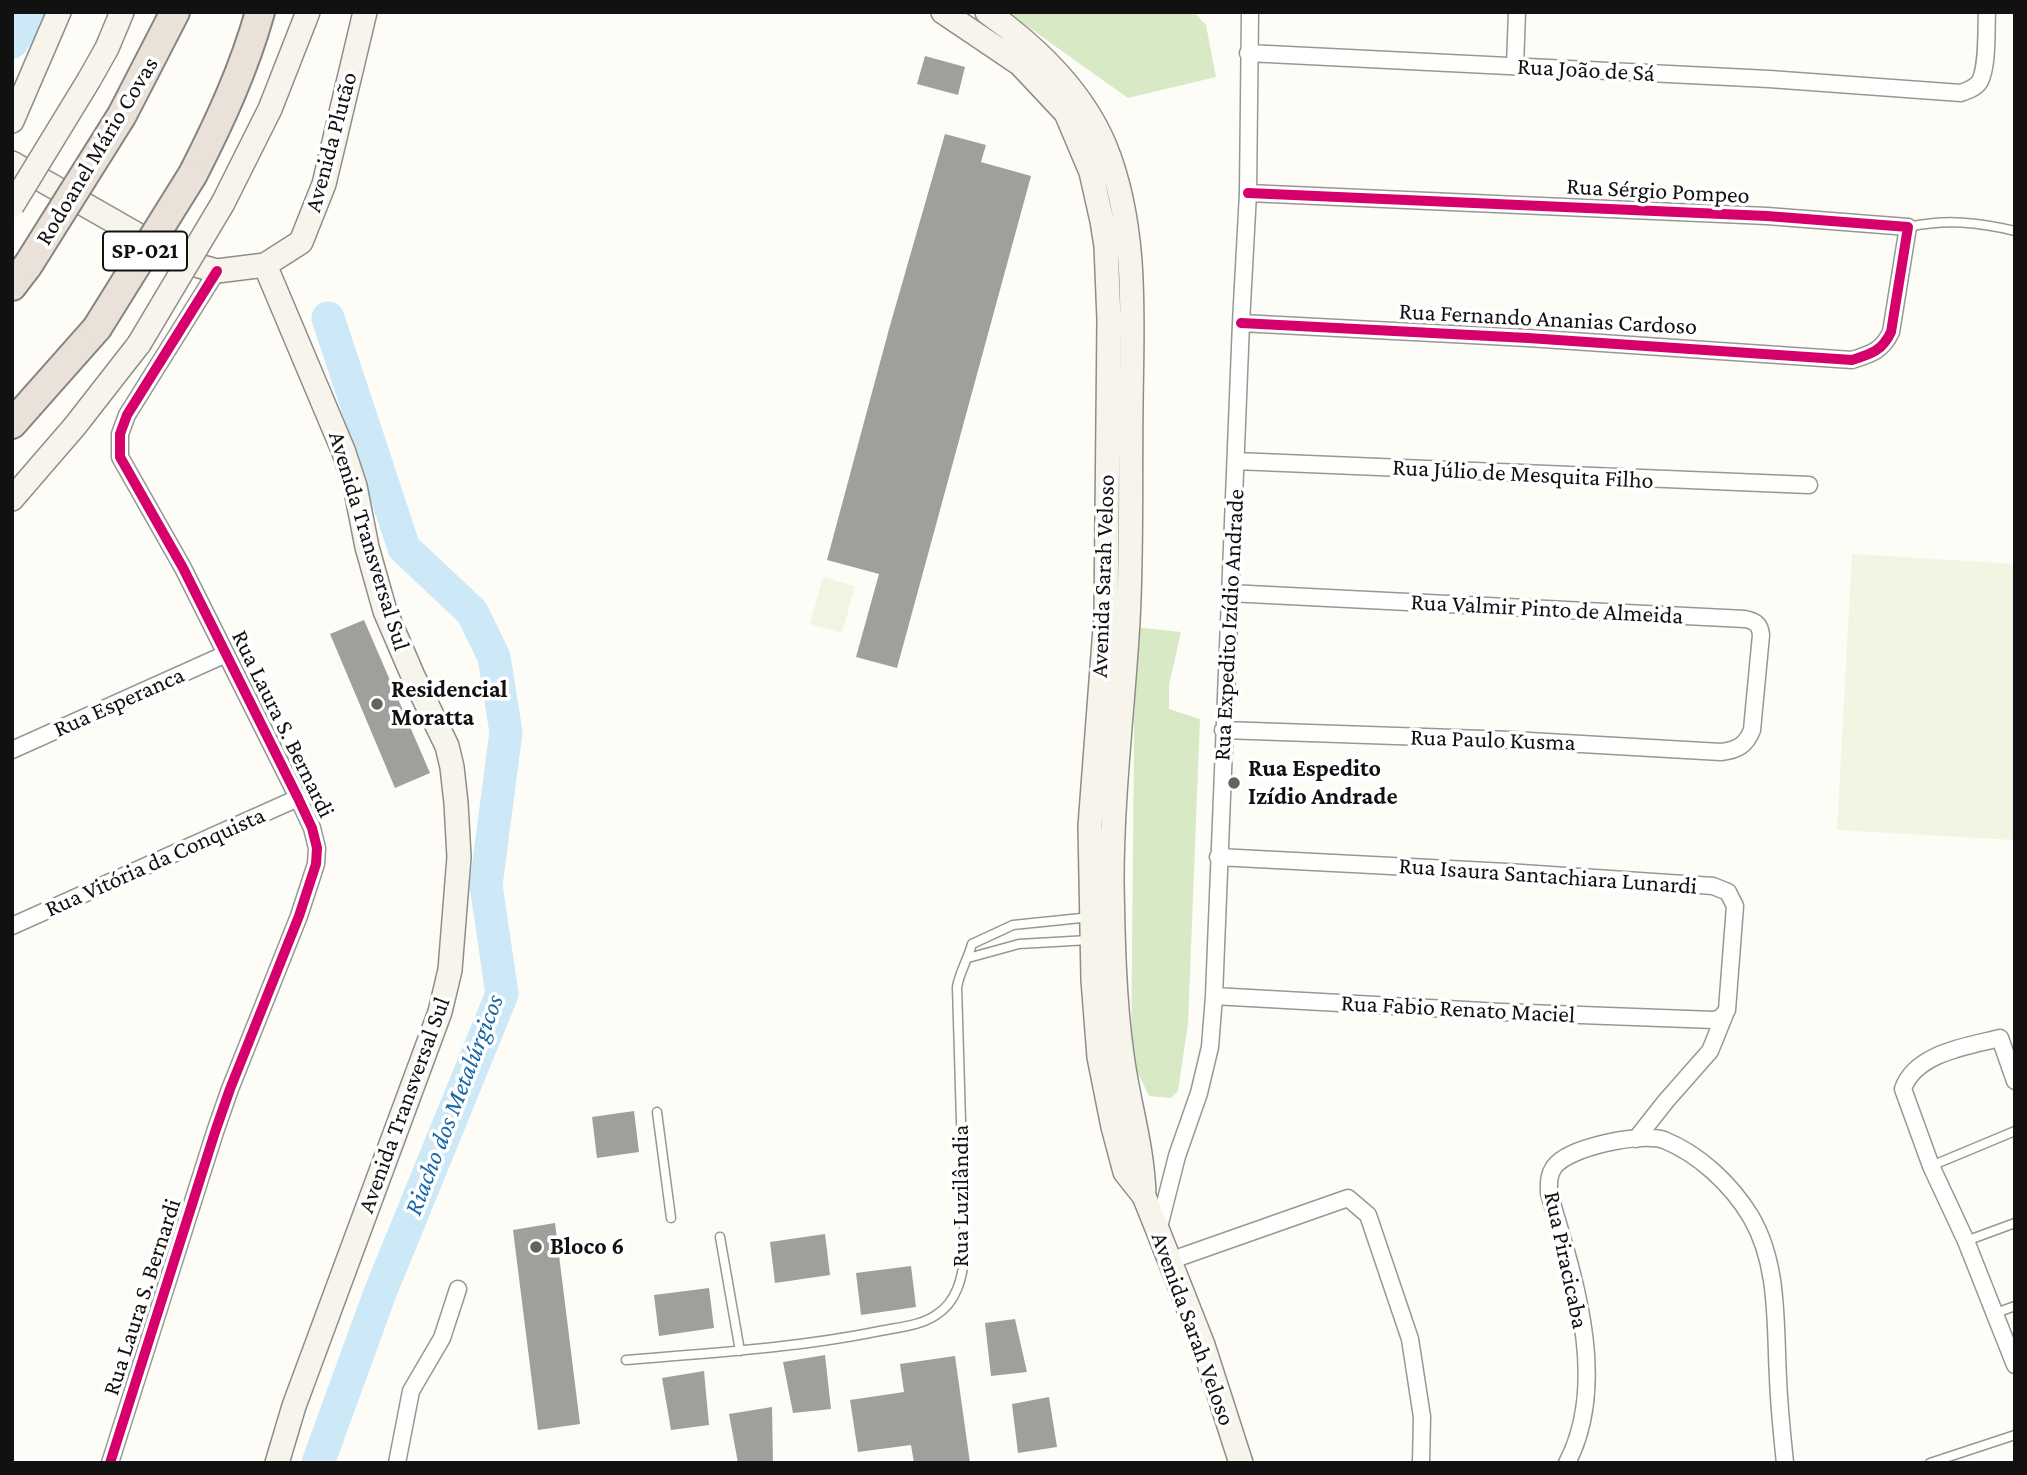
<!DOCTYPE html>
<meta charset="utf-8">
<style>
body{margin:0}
#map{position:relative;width:2027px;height:1475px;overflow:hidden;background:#fdfcf7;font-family:"Crimson Pro",serif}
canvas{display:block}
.frame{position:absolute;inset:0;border:14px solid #111;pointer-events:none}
</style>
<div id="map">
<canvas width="2027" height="1475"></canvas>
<div class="frame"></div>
</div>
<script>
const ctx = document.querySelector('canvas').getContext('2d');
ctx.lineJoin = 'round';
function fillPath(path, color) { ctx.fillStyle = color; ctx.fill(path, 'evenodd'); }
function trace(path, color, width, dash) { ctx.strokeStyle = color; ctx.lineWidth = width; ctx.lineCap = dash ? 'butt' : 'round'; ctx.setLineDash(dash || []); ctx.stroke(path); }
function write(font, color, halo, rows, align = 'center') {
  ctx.font = font + ' "Crimson Pro",serif'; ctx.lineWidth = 7; ctx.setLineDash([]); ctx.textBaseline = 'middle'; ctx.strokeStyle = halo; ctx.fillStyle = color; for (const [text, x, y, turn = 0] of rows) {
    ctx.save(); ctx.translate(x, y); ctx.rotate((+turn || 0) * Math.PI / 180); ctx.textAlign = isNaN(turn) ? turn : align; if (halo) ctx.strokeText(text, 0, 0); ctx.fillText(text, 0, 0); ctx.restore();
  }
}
fillPath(new Path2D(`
 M1007 12H1194L1206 25 1216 77 1128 98Z
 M1135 627 1181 632 1169 685V709L1200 719 1188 1024 1178 1091 1171 1098 1149 1096 1131 1059Z`), '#d8eac5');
fillPath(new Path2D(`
 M1852 554 2015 564V840L1837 830Z
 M823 577 855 586 842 633 810 624Z`), '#f0f6e1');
trace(new Path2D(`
 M12 42 32 12
 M318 1463 380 1293 502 994 486 885 506 732 494 657 472 612 404 548 328 318`), '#cde8f7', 33);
fillPath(new Path2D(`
 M925 56 965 67 958 95 917 84Z
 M945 134 986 145 981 162 1031 176 897 668 856 657 879 574 827 560 889 329Z
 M364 620 430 773 395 788 330 634Z
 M634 1111 639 1152 597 1158 592 1117Z
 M555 1223 580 1424 538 1430 513 1230Z
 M825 1234 830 1275 775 1283 770 1242Z
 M911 1266 916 1307 861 1315 856 1273Z
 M709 1288 714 1328 659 1336 654 1295Z
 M1015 1319 1027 1372 991 1376 985 1323Z
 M825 1355 831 1409 793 1413 783 1362Z
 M955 1356 970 1463H914L911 1445 858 1452 850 1400 904 1392 900 1364Z
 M704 1371 709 1425 671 1430 662 1378Z
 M1049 1397 1057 1447 1018 1453 1012 1404Z
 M772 1407 773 1463H738L729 1414Z`), '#a19f9c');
const lane = new Path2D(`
 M1908 227C1946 219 1978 222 2015 231
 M968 958 1019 944 1089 940
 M657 1112 671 1218
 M1931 1166 2015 1131
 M720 1237 740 1351
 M1966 1241 2015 1223
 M1996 1313 2015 1306
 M626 1360C711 1353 797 1348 880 1331 899 1327 920 1326 936 1315 957 1302 962 1278 965 1255L957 987C960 971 968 959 972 944L1013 925 1091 917
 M1930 1463 2015 1435`);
const street = new Path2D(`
 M1248 53 1769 79 1961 93C1968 90 1976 88 1980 81 1988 65 1986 30 1987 12
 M1515 66 1517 12
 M1241 323 1528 338 1852 360C1871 354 1882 351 1891 332L1908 227 1767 216 1248 193
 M1236 461 1809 485
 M1223 730 1512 740 1721 752C1738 750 1746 745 1752 730L1761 635C1760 624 1755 621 1745 619L1229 593
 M12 750 226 654
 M12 926 298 798
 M1214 996 1501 1012 1714 1020 1721 1018 1727 1010 1735 906 1728 892 1713 886 1507 872 1218 857
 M2015 1081 2000 1038C1968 1046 1915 1053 1903 1089L1931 1166 1966 1241 2015 1365
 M1636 1139 1666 1101 1710 1051 1725 1014
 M1158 1231 1177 1156 1199 1093 1210 1047 1214 996 1241 323 1248 193 1250 12
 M1169 1261 1348 1198 1368 1215 1410 1339 1422 1417 1421 1463
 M110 1463 215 1132 230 1089 299 916 316 864 317 848 312 828 298 798 183 568 120 457V434L127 415 217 271
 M397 1463 411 1391 442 1338 458 1289
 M1567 1463C1610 1381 1573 1275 1549 1193 1549 1183 1548 1176 1554 1167 1568 1147 1642 1132 1664 1140 1699 1154 1731 1184 1751 1217 1779 1265 1775 1323 1778 1378 1779 1406 1782 1434 1785 1463`);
const secondary = new Path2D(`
 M943 12 1020 64 1066 113 1091 172 1102 221 1106 246 1109 320 1106 615 1090 826 1093 980 1099 1057 1113 1127 1125 1172 1144 1196 1158 1231 1203 1345 1241 1463
 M987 12C1035 46 1082 91 1105 146 1138 227 1132 318 1131 403 1130 476 1132 549 1128 621 1123 708 1112 794 1112 881 1113 937 1114 999 1122 1055 1128 1102 1143 1147 1144 1196
 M89 80 107 48 122 12
 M12 121 59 12
 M12 163 185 262 217 271 265 265 301 242 324 184 365 12
 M223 203 270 109 308 12
 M265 265 343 450 355 486 367 547 385 611 413 676 447 746 452 767 456 803 459 857 450 970 440 1012 294 1406 277 1463
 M12 499 75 426 139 344`);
const highway = new Path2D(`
 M122 115 175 12
 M193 174C220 121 244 69 260 12
 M12 286 28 265
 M12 424 97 328`);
trace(lane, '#979795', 11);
trace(street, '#979795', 19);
trace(secondary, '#8e8d8b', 26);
trace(highway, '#858482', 32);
trace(lane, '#fffffe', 8);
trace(street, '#fffffe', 16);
trace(secondary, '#f6f4eb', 23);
trace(highway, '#eae1d8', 28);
const secondaryBridge = new Path2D(`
 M12 206 89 80
 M139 344 223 203`);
const highwayBridge = new Path2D(`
 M28 265 122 115
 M97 328 193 174`);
trace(secondaryBridge, '#8e8d8b', 26, []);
trace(highwayBridge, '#858482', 32, []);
trace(secondaryBridge, '#f6f4eb', 23);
trace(highwayBridge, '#eae1d8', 28);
trace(new Path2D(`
 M1241 323 1528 338 1852 360C1871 354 1882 351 1891 332L1908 227 1767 216 1248 193
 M110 1463 215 1132 230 1089 299 916 316 864 317 848 312 828 298 798 183 568 120 457V434L127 415 217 271`), '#d6006c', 10);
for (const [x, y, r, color] of [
 [377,704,7,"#646362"],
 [1234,783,7,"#646362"],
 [536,1247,7,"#646362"]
]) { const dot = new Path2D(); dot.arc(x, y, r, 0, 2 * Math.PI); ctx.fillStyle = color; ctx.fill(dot); trace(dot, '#fff', 2.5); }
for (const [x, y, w] of [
 [145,251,84]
]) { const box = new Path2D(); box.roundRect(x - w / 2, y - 19.5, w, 39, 5); ctx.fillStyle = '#fff'; ctx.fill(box); trace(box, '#111', 2); }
write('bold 23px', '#111', null, [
 ["SP-021",145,251]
]);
write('24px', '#111', '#fff', [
 ["Rua João de Sá",1586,70,3],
 ["Avenida Plutão",331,142,-75],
 ["Rodoanel Mário Covas",97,151,-59],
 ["Rua Sérgio Pompeo",1658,191,3],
 ["Rua Fernando Ananias Cardoso",1548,319,3],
 ["Rua Júlio de Mesquita Filho",1523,474,3],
 ["Avenida Transversal Sul",369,541,73],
 ["Avenida Sarah Veloso",1103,576,-88],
 ["Rua Valmir Pinto de Almeida",1547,609,3],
 ["Rua Expedito Izídio Andrade",1229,625,-87],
 ["Rua Esperanca",119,702,-24],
 ["Rua Laura S. Bernardi",283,724,64],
 ["Rua Paulo Kusma",1493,740,2],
 ["Rua Vitória da Conquista",155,862,-24],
 ["Rua Isaura Santachiara Lunardi",1548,876,4],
 ["Rua Fabio Renato Maciel",1458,1009,3],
 ["Avenida Transversal Sul",404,1105,-70],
 ["Rua Luzilândia",961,1196,-90],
 ["Rua Piracicaba",1566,1260,78],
 ["Rua Laura S. Bernardi",142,1297,-72],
 ["Avenida Sarah Veloso",1193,1329,70]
]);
write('bold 24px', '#111', '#fff', [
 ["Residencial",391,690],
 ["Moratta",391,718],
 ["Rua Espedito",1248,769],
 ["Izídio Andrade",1248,797],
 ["Bloco 6",550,1247]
], 'left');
write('italic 26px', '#1768a6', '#fff', [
 ["Riacho dos Metalúrgicos",454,1105,-69]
]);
</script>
